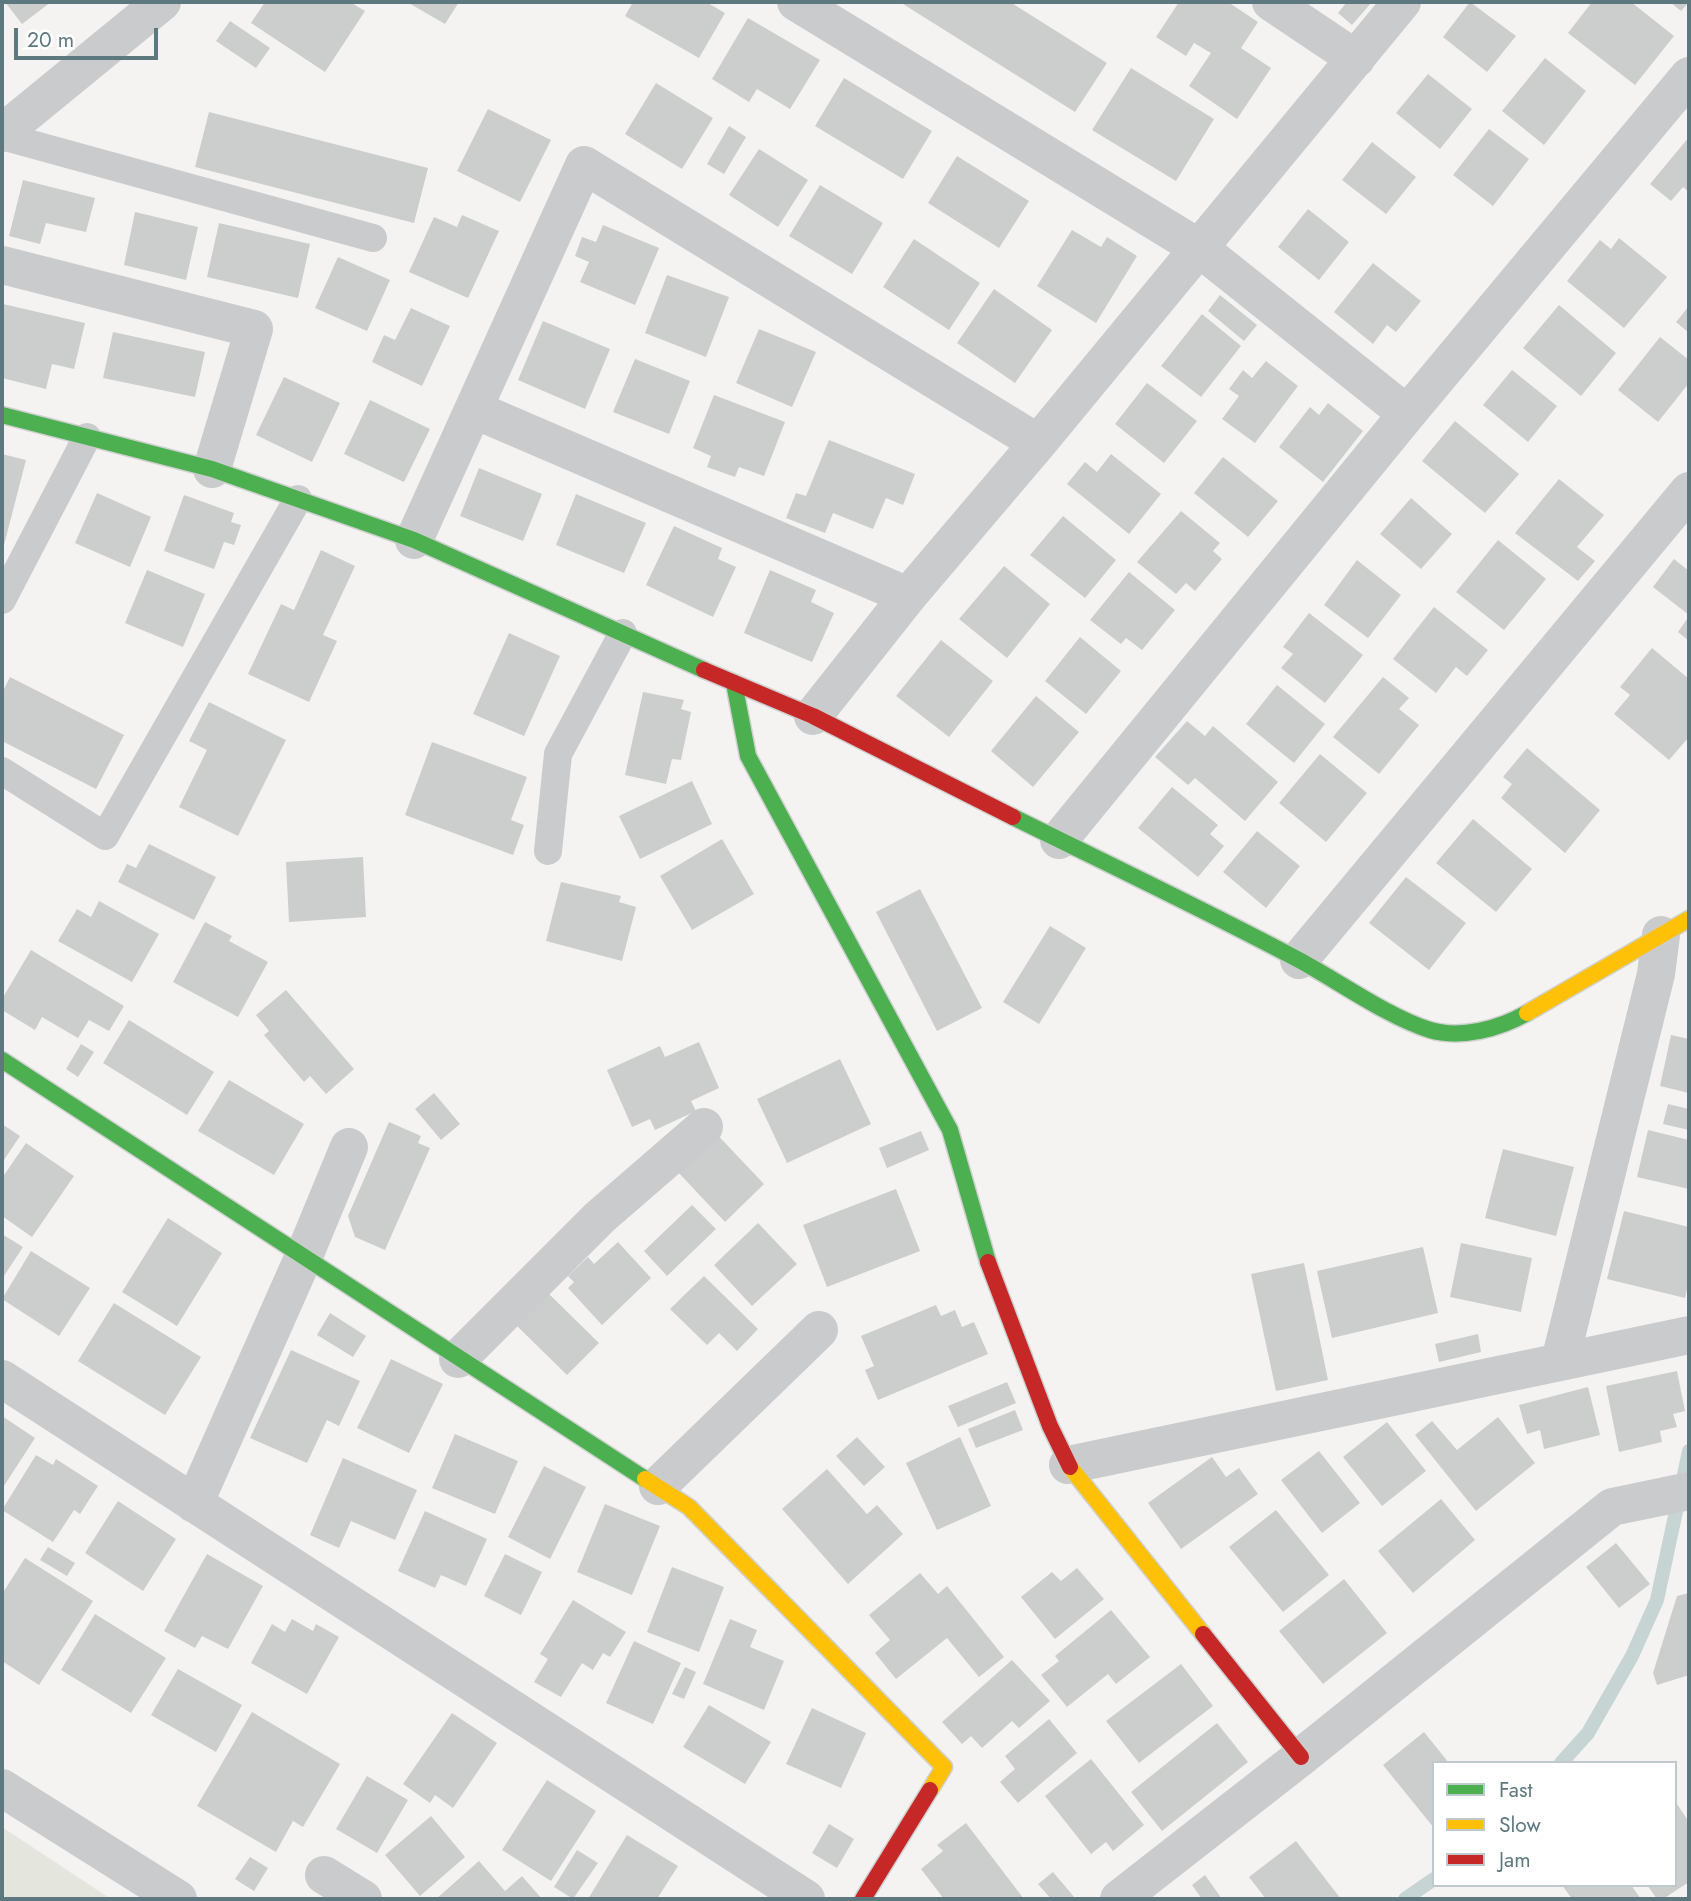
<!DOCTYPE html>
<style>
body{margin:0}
#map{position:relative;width:1691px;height:1901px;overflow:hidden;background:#f4f3f1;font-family:Jost,sans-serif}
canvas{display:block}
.frame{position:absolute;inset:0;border:4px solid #5d787f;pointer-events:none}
.legend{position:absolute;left:1432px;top:1761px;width:245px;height:126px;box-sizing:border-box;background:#fff;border:2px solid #bec9cc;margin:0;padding:9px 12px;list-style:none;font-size:21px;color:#5d787f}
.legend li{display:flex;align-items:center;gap:14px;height:35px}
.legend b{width:35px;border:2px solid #bec9cc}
.scale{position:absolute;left:14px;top:28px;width:144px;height:32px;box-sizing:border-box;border:4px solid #5d787f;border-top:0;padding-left:9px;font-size:21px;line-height:24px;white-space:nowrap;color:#5d787f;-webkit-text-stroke:5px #fff;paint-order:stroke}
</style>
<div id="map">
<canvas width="1691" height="1901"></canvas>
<div class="frame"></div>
<ul class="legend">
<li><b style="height:9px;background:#4caf50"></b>Fast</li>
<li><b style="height:9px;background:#ffc107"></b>Slow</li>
<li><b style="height:9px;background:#c62828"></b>Jam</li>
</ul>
<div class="scale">20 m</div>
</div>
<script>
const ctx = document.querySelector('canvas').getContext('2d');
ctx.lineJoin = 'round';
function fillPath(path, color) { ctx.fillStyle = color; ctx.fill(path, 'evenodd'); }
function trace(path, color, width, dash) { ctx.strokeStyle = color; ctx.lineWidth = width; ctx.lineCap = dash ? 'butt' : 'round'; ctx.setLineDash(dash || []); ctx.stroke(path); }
fillPath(new Path2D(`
 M2 1827 111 1899H2Z`), '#e4e6de');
trace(new Path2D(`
 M1561 1763 1588 1733 1632 1656 1657 1600 1689 1451
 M1405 1899 1434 1879`), '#c7d4d4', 14);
fillPath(new Path2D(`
 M5 2H51L22 24Z
 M265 2H350L365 11 325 72 251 23Z
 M407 2H459L445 24Z
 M633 2H706L725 13 699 58 625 16Z
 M904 2H1010L1107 63 1075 112 903 4Z
 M1179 2H1228L1258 22 1241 48 1271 68 1237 119 1189 86 1211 53 1194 43 1186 56 1156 37Z
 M1347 2H1372L1352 25 1338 13Z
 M1470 2 1516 36 1487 72 1443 37Z
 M1592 2H1631L1674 36 1635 85 1568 33Z
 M1670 2H1689L1681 11Z
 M748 18 820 60 790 109 757 89 749 102 712 79Z
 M230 21 270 48 256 68 216 41Z
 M1545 58 1586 91 1544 145 1502 111Z
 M1131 68 1214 119 1176 181 1092 130Z
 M1428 74 1472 109 1440 149 1396 113Z
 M844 78 932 131 903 179 815 126Z
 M656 83 713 118 682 169 625 134Z
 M488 109 551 140 520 202 457 171Z
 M209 112 428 168 414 223 195 167Z
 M729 126 746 137 724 174 707 164Z
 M1489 129 1529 159 1493 206 1453 175Z
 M1689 137V192L1683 187 1671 201 1650 184Z
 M1372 142 1416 177 1386 214 1342 180Z
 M759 149 808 180 778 227 729 195Z
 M957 156 1029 201 999 248 928 203Z
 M23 180 95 198 86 232 46 223 40 244 9 236Z
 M820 185 883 223 852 274 789 236Z
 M1308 209 1349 242 1319 280 1278 247Z
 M135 212 198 227 186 280 124 265Z
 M462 215 499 231 468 298 409 272 434 217 457 227Z
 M219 223 310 244 298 298 207 277Z
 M603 225 659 248 635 305 580 282 589 262 575 256 582 237 596 242Z
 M1072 230 1101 247 1107 237 1137 256 1096 323 1037 286Z
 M1619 238 1667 277 1624 328 1567 281 1600 240 1611 249Z
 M914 239 980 283 949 330 883 287Z
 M338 257 390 280 367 331 315 308Z
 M1373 263 1421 301 1396 332 1387 325 1373 344 1334 312Z
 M667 275 729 297 706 357 645 333Z
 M994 289 1052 330 1015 383 957 343Z
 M1220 295 1257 325 1244 341 1208 311Z
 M3 304 85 323 74 369 52 364 46 389 2 378Z
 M1559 305 1616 353 1581 396 1523 348Z
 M1689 306V333L1676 322Z
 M411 308 450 326 422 386 372 362 384 335 395 340Z
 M1202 314 1241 346 1201 397 1161 366Z
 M543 321 610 349 585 409 518 380Z
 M759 329 816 352 792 407 736 383Z
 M113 332 205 352 195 397 103 378Z
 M1660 337 1689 360V383L1658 422 1618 390Z
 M635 359 690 381 669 434 613 412Z
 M1266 361 1298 386 1255 443 1222 419 1239 396 1229 389 1243 370 1252 378Z
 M1512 370 1557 406 1528 442 1483 405Z
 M284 377 340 403 312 462 256 435Z
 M1147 383 1197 421 1164 463 1115 424Z
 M714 395 785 422 764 476 739 467 735 477 707 467 711 456 693 448Z
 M370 400 430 429 404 482 344 454Z
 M1328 403 1363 431 1323 482 1279 447 1310 407 1319 415Z
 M1455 421 1519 474 1485 513 1422 461Z
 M829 440 915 474 903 505 886 498 873 529 833 513 825 533 786 518 796 493 806 496Z
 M2 454 26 460 3 549H2Z
 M1111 454 1161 494 1129 534 1067 484 1085 462 1097 472Z
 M1223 457 1278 501 1248 537 1194 493Z
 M479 468 542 494 523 541 460 516Z
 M1559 479 1604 515 1577 547 1595 561 1578 581 1515 533Z
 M97 493 151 517 130 567 75 543Z
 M576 494 646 523 624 573 556 545Z
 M184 495 234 513 231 522 241 525 234 545 224 542 214 569 164 551Z
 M1411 498 1452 534 1421 569 1380 534Z
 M1181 511 1220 543 1213 551 1222 559 1195 591 1186 583 1176 594 1137 562Z
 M1063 516 1116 560 1085 598 1030 555Z
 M674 526 722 548 718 559 736 567 713 617 646 585Z
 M1498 540 1546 579 1504 630 1456 592Z
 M321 550 355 566 323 635 337 641 309 702 248 674 281 604 294 610Z
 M1674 559 1689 571V615L1653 587Z
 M1357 560 1401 595 1368 638 1324 605Z
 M1004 566 1050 604 1007 658 959 619Z
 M147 570 205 594 183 647 125 623Z
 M770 570 816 590 811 602 834 613 812 662 744 633Z
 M1129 572 1175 610 1142 650 1126 638 1121 644 1090 620Z
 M1434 607 1488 650 1467 676 1456 667 1436 693 1393 659Z
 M1309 613 1363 655 1325 703 1281 668 1293 654 1283 647Z
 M1689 616V641L1678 632Z
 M509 633 560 656 524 736 473 714Z
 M1080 637 1121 671 1086 714 1045 681Z
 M941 640 993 681 949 737 896 696Z
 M1652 648 1689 679V737L1669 760 1614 714 1630 695 1620 687Z
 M10 677 124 735 96 789 2 741V693Z
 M1383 677 1409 698 1399 709 1419 725 1379 774 1333 737Z
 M1277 685 1325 724 1294 763 1246 724Z
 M643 692 684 700 681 709 691 712 681 760 672 759 666 784 625 775Z
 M1036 696 1079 732 1033 787 991 751Z
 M209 702 286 740 238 836 179 807 207 750 189 741Z
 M1187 721 1205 736 1213 726 1278 782 1245 821 1195 778 1188 785 1155 757Z
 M432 742 527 777 511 820 524 825 513 855 405 815Z
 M1527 748 1600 810 1565 853 1501 798 1512 784 1503 777Z
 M1320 754 1367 793 1326 842 1279 803Z
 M692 781 712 824 640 859 619 816Z
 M1172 787 1218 825 1210 834 1224 846 1198 877 1138 828Z
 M1473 819 1532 869 1496 912 1436 863Z
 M1257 831 1300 866 1266 908 1223 872Z
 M722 839 754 894 692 930 660 876Z
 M149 844 216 877 194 920 118 882 127 864 136 868Z
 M363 857 366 917 289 922 286 862Z
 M1406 877 1466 923 1429 970 1369 923Z
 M561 882 621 896 619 902 636 907 622 961 546 941Z
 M920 889 982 1008 937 1031 876 912Z
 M99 901 159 934 132 982 58 941 77 909 91 917Z
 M205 922 232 936 229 941 268 962 238 1017 173 982Z
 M1050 926 1086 948 1039 1024 1003 1002Z
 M31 950 124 1006 109 1031 89 1020 78 1038 42 1017 35 1030 2 1010V999Z
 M286 990 354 1069 326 1094 310 1076 304 1082 264 1035 269 1031 256 1015Z
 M129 1020 214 1072 187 1115 103 1063Z
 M1671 1035 1689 1039V1093L1660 1086Z
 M699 1042 719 1088 691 1101 696 1111 655 1130 650 1119 632 1127 607 1070 660 1046 665 1057Z
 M81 1044 94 1052 78 1077 66 1069Z
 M840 1059 871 1124 787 1163 757 1099Z
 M229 1080 304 1124 274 1175 198 1131Z
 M434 1093 460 1124 441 1140 415 1109Z
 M1668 1104 1689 1109V1130L1663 1124Z
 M389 1122 421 1136 418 1143 430 1148 385 1250 355 1237 348 1216Z
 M2 1124 20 1136 2 1163Z
 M710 1127 764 1184 725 1222 676 1170Z
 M1648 1130 1689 1140V1189L1637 1177Z
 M921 1131 929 1150 887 1168 879 1148Z
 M26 1143 74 1176 32 1237 2 1216V1178Z
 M1503 1149 1574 1167 1556 1236 1485 1218Z
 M896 1189 920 1251 827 1287 803 1225Z
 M692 1205 716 1229 667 1276 644 1251Z
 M1624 1211 1689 1227V1281L1685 1298 1607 1279Z
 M168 1218 222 1253 177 1326 122 1292Z
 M758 1223 797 1264 752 1306 714 1265Z
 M2 1234 23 1247 2 1279Z
 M618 1242 651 1278 602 1325 568 1288 574 1282 568 1276 588 1257 594 1264Z
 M1461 1243 1532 1258 1521 1312 1450 1297Z
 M1423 1247 1438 1313 1332 1338 1317 1271Z
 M31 1251 90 1288 59 1336 2 1299Z
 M1304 1263 1328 1380 1276 1391 1251 1274Z
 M704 1276 758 1329 737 1351 719 1333 707 1345 670 1309Z
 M548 1293 599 1343 567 1375 516 1325Z
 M114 1303 201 1357 165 1415 78 1361Z
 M936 1305 941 1316 955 1310 962 1327 974 1322 988 1354 878 1400 865 1370 874 1366 861 1336Z
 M330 1313 366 1336 353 1357 317 1335Z
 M1478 1334 1481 1352 1439 1362 1435 1344Z
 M291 1350 360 1381 339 1426 327 1420 307 1463 250 1438Z
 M391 1359 443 1384 409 1453 357 1428Z
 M1677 1371 1685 1411 1673 1414 1677 1427 1660 1431 1662 1442 1619 1452 1606 1386Z
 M1007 1382 1016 1403 958 1427 948 1406Z
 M1588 1387 1600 1435 1544 1449 1540 1430 1527 1434 1519 1405Z
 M1015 1410 1023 1430 976 1448 968 1429Z
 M2 1416 35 1438 2 1489Z
 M1498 1417 1535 1463 1476 1511 1415 1435 1432 1421 1457 1450Z
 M1387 1422 1426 1471 1382 1506 1343 1457Z
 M455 1434 518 1461 495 1514 432 1488Z
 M857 1437 885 1467 864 1486 836 1456Z
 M960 1437 991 1506 937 1530 906 1463Z
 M1319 1451 1360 1503 1322 1533 1281 1480Z
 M36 1455 53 1465 56 1459 98 1486 80 1514 74 1510 53 1542 2 1510Z
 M1212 1457 1226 1477 1239 1468 1258 1494 1181 1549 1148 1503Z
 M343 1458 417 1490 395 1540 351 1521 339 1548 310 1535Z
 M544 1466 586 1487 550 1559 508 1537Z
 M827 1469 867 1514 877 1505 903 1534 848 1584 782 1509Z
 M1441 1499 1475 1540 1413 1593 1378 1551Z
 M118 1501 176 1539 143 1591 85 1553Z
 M605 1504 660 1526 632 1595 577 1572Z
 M1276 1510 1329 1575 1283 1612 1229 1547Z
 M425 1511 487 1539 466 1586 441 1575 435 1588 398 1571Z
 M1616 1543 1650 1584 1619 1608 1586 1567Z
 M48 1547 75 1563 67 1576 40 1560Z
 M207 1554 263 1586 228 1649 202 1636 195 1648 164 1631Z
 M505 1554 542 1572 521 1615 484 1596Z
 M25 1558 93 1601 39 1685 2 1661V1594Z
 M672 1567 724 1587 699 1652 647 1632Z
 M1077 1568 1104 1599 1055 1639 1021 1597 1052 1572 1061 1581Z
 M920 1573 938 1594 947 1586 1004 1657 979 1677 947 1638 896 1679 875 1653 890 1640 869 1615Z
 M1344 1579 1387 1633 1323 1684 1279 1631Z
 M1689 1593V1675L1657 1685 1653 1673 1677 1596Z
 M573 1600 626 1632 610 1657 603 1653 593 1670 582 1663 561 1697 534 1682 548 1659 540 1654Z
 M1111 1610 1150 1657 1116 1684 1108 1674 1067 1707 1041 1675 1059 1661 1055 1656Z
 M95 1614 166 1658 131 1713 61 1670Z
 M292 1619 313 1631 316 1624 339 1637 307 1694 251 1663 272 1624 285 1632Z
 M730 1619 757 1630 750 1647 784 1661 764 1710 703 1684Z
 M634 1641 681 1663 653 1724 606 1703Z
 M1012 1660 1050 1701 1019 1728 1012 1721 982 1748 971 1736 962 1744 942 1722Z
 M1181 1664 1213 1706 1139 1763 1106 1721Z
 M685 1667 696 1672 684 1699 672 1694Z
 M178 1669 242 1705 216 1752 151 1715Z
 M709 1705 771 1742 745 1784 683 1747Z
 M812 1708 866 1733 841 1788 786 1764Z
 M252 1712 340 1764 303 1827 293 1821 276 1852 197 1806Z
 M452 1713 497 1743 453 1808 435 1795 430 1803 403 1784Z
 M1049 1719 1077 1753 1018 1803 1000 1782 1015 1769 1005 1756Z
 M1217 1723 1248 1762 1162 1831 1131 1792Z
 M1424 1732 1449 1763H1434V1828L1383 1765Z
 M1091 1759 1144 1825 1113 1851 1106 1842 1091 1854 1045 1796Z
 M367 1776 408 1800 377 1853 336 1829Z
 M547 1780 596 1811 551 1881 502 1850Z
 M1675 1801 1689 1822V1882L1663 1899H1657L1647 1885H1675Z
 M431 1816 465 1857 420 1896 385 1855Z
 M966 1823 1024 1899H944L921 1869 943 1851 937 1845Z
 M829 1824 854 1839 837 1868 812 1853Z
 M627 1835 678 1866 657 1899H588Z
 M1296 1841 1341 1899H1266L1249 1877Z
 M577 1850 598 1863 573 1899 554 1887Z
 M250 1857 268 1868 254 1891 235 1879Z
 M479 1861 505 1891 522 1876 542 1899H436Z
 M1053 1872 1075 1898 1073 1899H1051L1038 1884Z
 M1205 1875 1222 1899H1202L1192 1885Z
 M1562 1885H1631L1641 1899H1572Z`), '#cccecd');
const fast = new Path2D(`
 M2 415 212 469 414 540 704 670
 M734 683 748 756 950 1130 988 1262
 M1013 817C1108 864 1205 910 1299 960 1338 981 1388 1017 1430 1030 1461 1039 1499 1029 1527 1013
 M2 1060 645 1479`);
const slow = new Path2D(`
 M1527 1013 1689 919
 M1070 1467 1203 1634
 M645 1479 689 1507 944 1767 930 1790`);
const jam = new Path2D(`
 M704 670 813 716 1013 817
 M988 1262 1050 1426 1070 1467
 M1203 1634 1301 1757
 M863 1899 930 1790`);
trace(fast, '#cfd1d0', 19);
trace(slow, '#cfd1d0', 19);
trace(jam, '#cfd1d0', 19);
trace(new Path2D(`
 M2 136 373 238
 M2 600 87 437
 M2 771 105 836 298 499
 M548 851 558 754 623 633`), '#cacbcc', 28);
trace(new Path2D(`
 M796 2 1199 248 1407 414
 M1271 2 1356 59
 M2 133 162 2
 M2 265 254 329 212 469
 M475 410 908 596
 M414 540 584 165 1038 443
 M813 716 908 596 1038 443 1402 2
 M1059 840 1407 414 1689 76
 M1299 960 1689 491
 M458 1359 600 1217 704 1127
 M1560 1361 1656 974 1661 935
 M2 1379 806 1899
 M1068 1465 1689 1335
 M658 1486 819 1330
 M194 1504 304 1256 349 1147
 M2 1788 178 1899
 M324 1875 363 1899
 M1119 1899 1301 1757 1612 1507 1689 1491`), '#cacbcc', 38);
trace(fast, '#4caf50', 16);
trace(slow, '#ffc107', 16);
trace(jam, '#c62828', 16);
</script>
